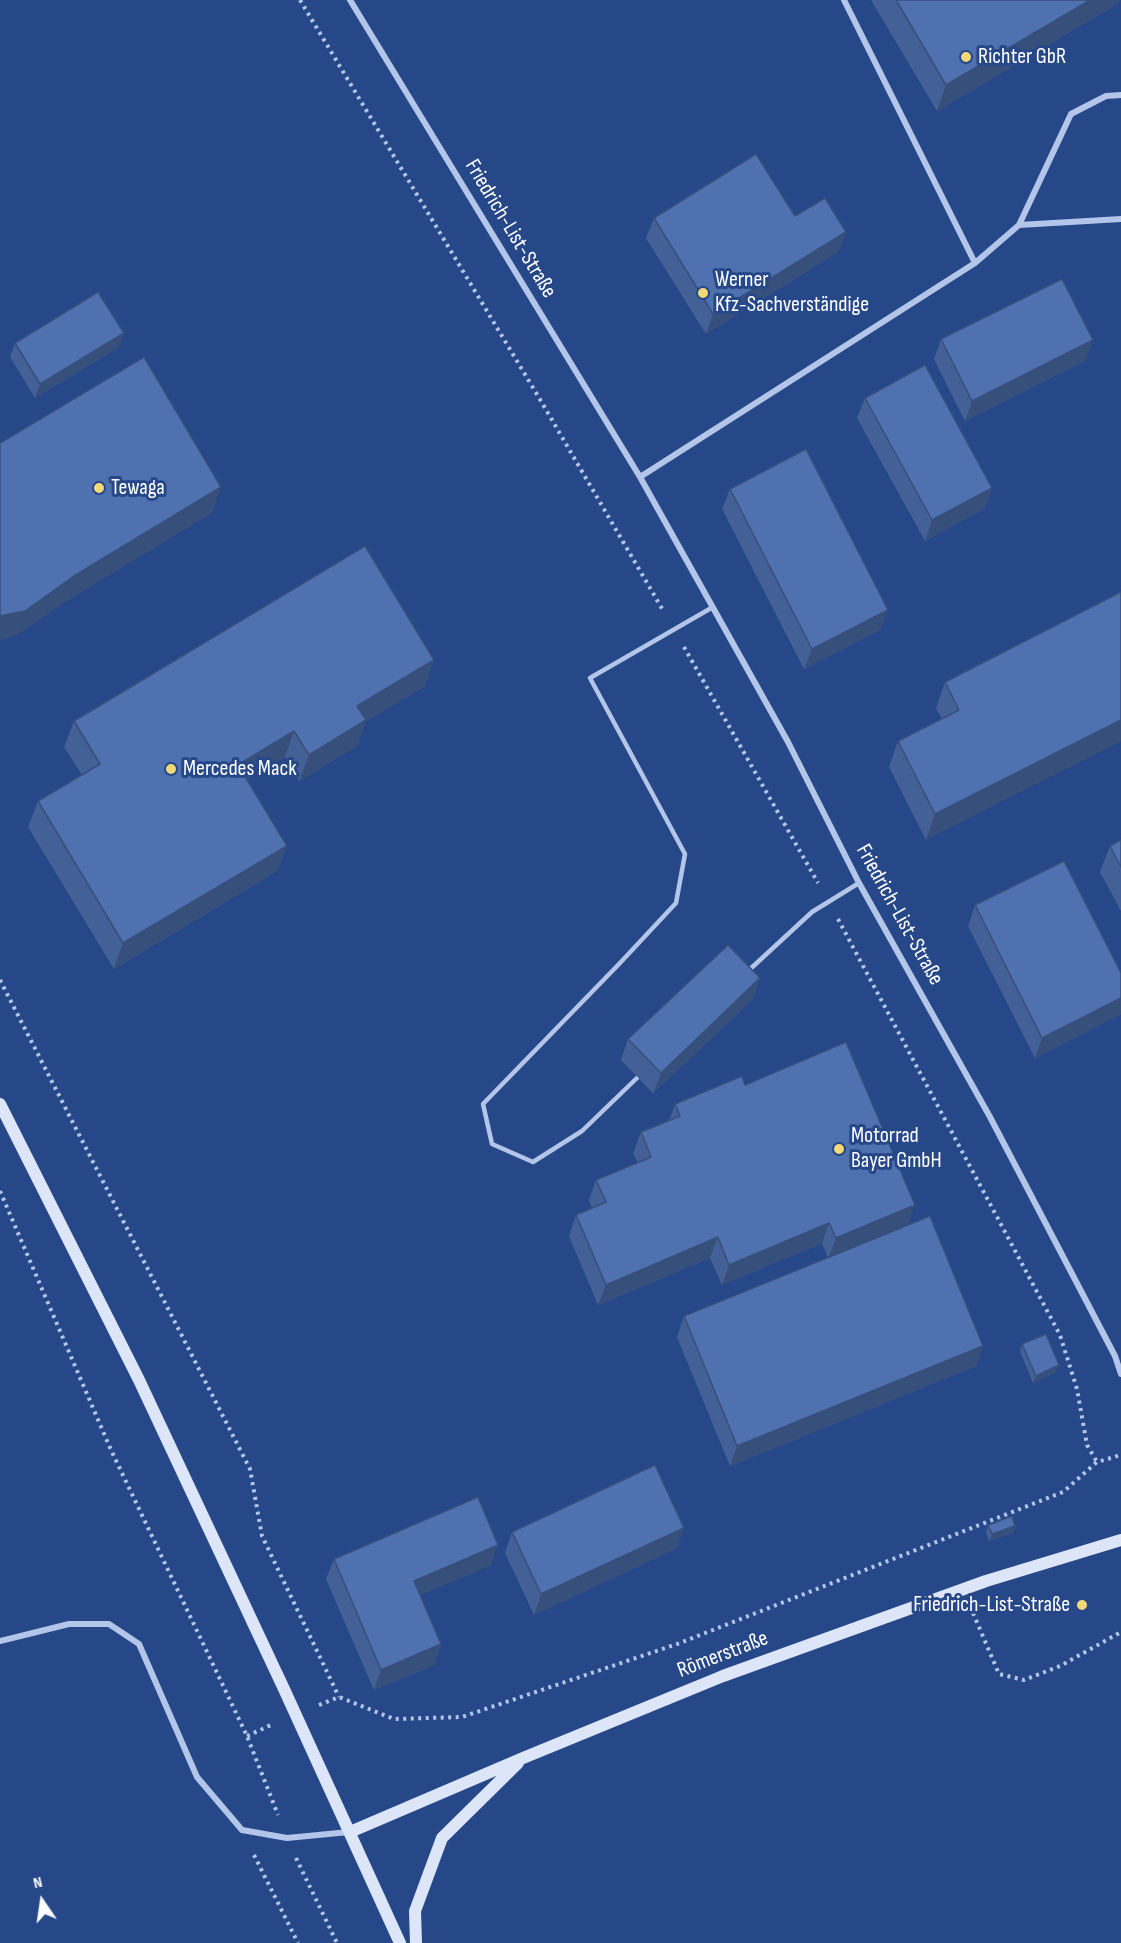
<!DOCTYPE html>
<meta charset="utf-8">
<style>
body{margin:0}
#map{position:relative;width:1121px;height:1943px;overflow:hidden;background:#274888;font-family:"Sofia Sans Condensed",sans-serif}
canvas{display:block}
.north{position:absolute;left:12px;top:1871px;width:60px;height:60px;-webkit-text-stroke:4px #274888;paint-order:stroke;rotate:347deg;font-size:16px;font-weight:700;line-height:24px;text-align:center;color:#fff}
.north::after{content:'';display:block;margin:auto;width:21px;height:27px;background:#fff;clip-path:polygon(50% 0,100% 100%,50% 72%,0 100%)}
</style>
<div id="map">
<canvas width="1121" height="1943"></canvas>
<div class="north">N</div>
</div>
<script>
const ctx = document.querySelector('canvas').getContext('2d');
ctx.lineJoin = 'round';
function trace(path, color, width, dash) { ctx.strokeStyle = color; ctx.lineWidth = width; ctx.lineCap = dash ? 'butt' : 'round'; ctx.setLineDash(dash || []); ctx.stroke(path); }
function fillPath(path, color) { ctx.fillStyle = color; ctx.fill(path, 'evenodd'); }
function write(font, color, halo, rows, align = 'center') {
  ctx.font = font + ' "Sofia Sans Condensed",sans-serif'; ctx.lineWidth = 6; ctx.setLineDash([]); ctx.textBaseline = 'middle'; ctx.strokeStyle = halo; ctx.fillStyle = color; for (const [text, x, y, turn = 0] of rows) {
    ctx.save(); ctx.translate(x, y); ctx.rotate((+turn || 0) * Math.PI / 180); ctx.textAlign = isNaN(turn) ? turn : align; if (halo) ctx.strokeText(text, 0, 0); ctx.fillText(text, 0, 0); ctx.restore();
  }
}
trace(new Path2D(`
 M300 0 538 396 664 612
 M684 647 818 883
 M838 919 1060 1335 1077 1389 1087 1445 1097 1462
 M0 980 250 1469 262 1536 339 1697
 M0 1191 111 1450 247 1736 278 1815
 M973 1613 999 1674 1024 1680 1060 1666 1121 1632
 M319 1705 339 1697 394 1719 462 1717 680 1643 1063 1492 1097 1462 1121 1455
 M247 1736 273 1724
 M254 1855 298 1943
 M296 1858 337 1943`), '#b3c6e9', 4, [3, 4.5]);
trace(new Path2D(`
 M747 972 812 912 859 883
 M638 1077 582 1131 533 1162 492 1144 483 1104 620 963 676 903 685 854 590 678 713 607`), '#b3c6e9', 4.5);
trace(new Path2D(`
 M350 0 640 477 788 742 859 883 990 1117 1115 1356 1121 1374
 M844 0 975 263
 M1019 225 1121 219
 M640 477 975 263 1019 225 1071 114 1106 96 1121 95
 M0 1641 69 1624H109L139 1644 197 1777 242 1830 287 1838 349 1832`), '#b3c6e9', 6);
trace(new Path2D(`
 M0 1104 139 1380 284 1689 400 1943
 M350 1832 523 1758 723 1676 986 1581 1121 1540
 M416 1943 415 1911 442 1838 518 1763`), '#dde6f8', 12);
fillPath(new Path2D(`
 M871 0H1119L1117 4 937 111Z
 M795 216 846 232 838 252 706 334 646 238 654 218Z
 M941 339 1086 360 965 421 934 359Z
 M15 343 119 347 35 398 10 357Z
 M865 398 985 508 925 541 857 418Z
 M730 489 880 630 804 669 722 509Z
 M1121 592 926 840 889 767 898 741 942 719 936 708 945 682Z
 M425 686 366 721 357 746 299 781 285 757 246 780 287 846 277 871 114 969 28 827 38 801 82 775 64 747 74 721Z
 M1121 840V911L1100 872 1110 846Z
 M975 905 1121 973V1014L1035 1058 968 926Z
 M753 999 653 1093 621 1060 628 1039Z
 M745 1085 908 1225 867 1242 983 1346 976 1366 730 1466 677 1337 684 1316 828 1258 822 1243 722 1285 710 1258 598 1305 569 1236 576 1215 592 1208 589 1200 596 1180 638 1163 633 1153 641 1132 669 1121 675 1104Z
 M1022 1344 1056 1372 1033 1383 1020 1351Z
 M988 1525 1015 1526 1013 1533 989 1541 986 1532Z
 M512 1532 677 1548 534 1615 505 1553Z
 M334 1559 491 1565 420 1595 441 1644 434 1665 374 1690 326 1579Z`), '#446197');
fillPath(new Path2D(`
 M1090 0H1119L1117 4 937 111 946 85Z
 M846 232 838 252 706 334 713 314Z
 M124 333 119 347 35 398 40 384Z
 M1093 340 1086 360 965 421 972 401Z
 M221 487 212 513 65 602 16 636 0 640V616L74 576Z
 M992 488 985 508 925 541 932 520Z
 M888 610 880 630 804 669 812 649Z
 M434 660 425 686 366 721 357 746 299 781 309 755 357 706Z
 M1121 720V741L926 840 935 814Z
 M294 731 285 757 228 790 238 765Z
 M287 846 277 871 114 969 123 943Z
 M760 978 753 999 653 1093 661 1073Z
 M1121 998V1014L1035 1058 1042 1038Z
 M915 1205 908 1225 828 1259 836 1238Z
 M829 1223 822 1243 722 1285 729 1265Z
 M718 1237 710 1258 598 1305 606 1285Z
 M983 1346 976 1366 730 1466 737 1446Z
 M1059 1365 1056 1372 1033 1383 1036 1376Z
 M1015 1526 1013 1533 989 1541 992 1534Z
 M684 1528 677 1548 534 1615 541 1594Z
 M498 1545 491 1565 407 1601 414 1581Z
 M441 1644 434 1665 374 1690 381 1670Z`), '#374f7b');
const building = new Path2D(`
 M896 0H1090L946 85Z
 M756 154 795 216 825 198 846 232 713 314 654 218Z
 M1062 279 1093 340 972 401 941 339Z
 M98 292 124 333 40 384 15 343Z
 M144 357 221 487 74 576 25 611 0 616V443Z
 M925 365 992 488 932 520 865 398Z
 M806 449 888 610 812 649 730 489Z
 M365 546 434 660 357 706 366 720 309 755 294 731 238 765 287 846 123 943 38 801 100 764 74 721Z
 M1121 592V720L935 814 898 741 959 710 945 682Z
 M1121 840V867L1110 846Z
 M1064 861 1121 973V998L1042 1038 975 905Z
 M728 945 760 978 661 1073 628 1039Z
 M846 1042 915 1205 836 1238 829 1223 729 1265 718 1237 606 1285 576 1215 606 1202 596 1180 651 1157 641 1132 680 1116 675 1104 742 1076 745 1085Z
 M930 1216 983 1346 737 1446 684 1316Z
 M1046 1334 1059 1365 1036 1376 1022 1344Z
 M655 1465 684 1528 541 1594 512 1532Z
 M478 1497 498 1545 414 1581 441 1644 381 1670 334 1559Z
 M1012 1516 1015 1526 992 1534 988 1525Z`);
fillPath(building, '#4f71b0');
trace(building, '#374f7b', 1.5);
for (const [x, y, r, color] of [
 [966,57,6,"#f2d978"],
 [703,293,6,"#f2d978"],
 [99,488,6,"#f2d978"],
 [171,769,6,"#f2d978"],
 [839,1149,6,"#f2d978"],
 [1082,1605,6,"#f2d978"]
]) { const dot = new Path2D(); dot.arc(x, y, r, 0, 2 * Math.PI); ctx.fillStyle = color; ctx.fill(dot); trace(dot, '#274888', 2); }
write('22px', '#fff', '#274888', [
 ["Richter GbR",978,57],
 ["Werner",715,280],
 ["Kfz-Sachverständige",715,305],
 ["Tewaga",111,488],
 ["Mercedes Mack",183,769],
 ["Motorrad",851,1136],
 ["Bayer GmbH",851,1161],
 ["Friedrich-List-Straße",1070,1605,"right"]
], 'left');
write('22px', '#fff', '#274888', [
 ["Friedrich-List-Straße",510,229,59],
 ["Friedrich-List-Straße",899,915,61],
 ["Römerstraße",723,1655,-21]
]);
</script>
